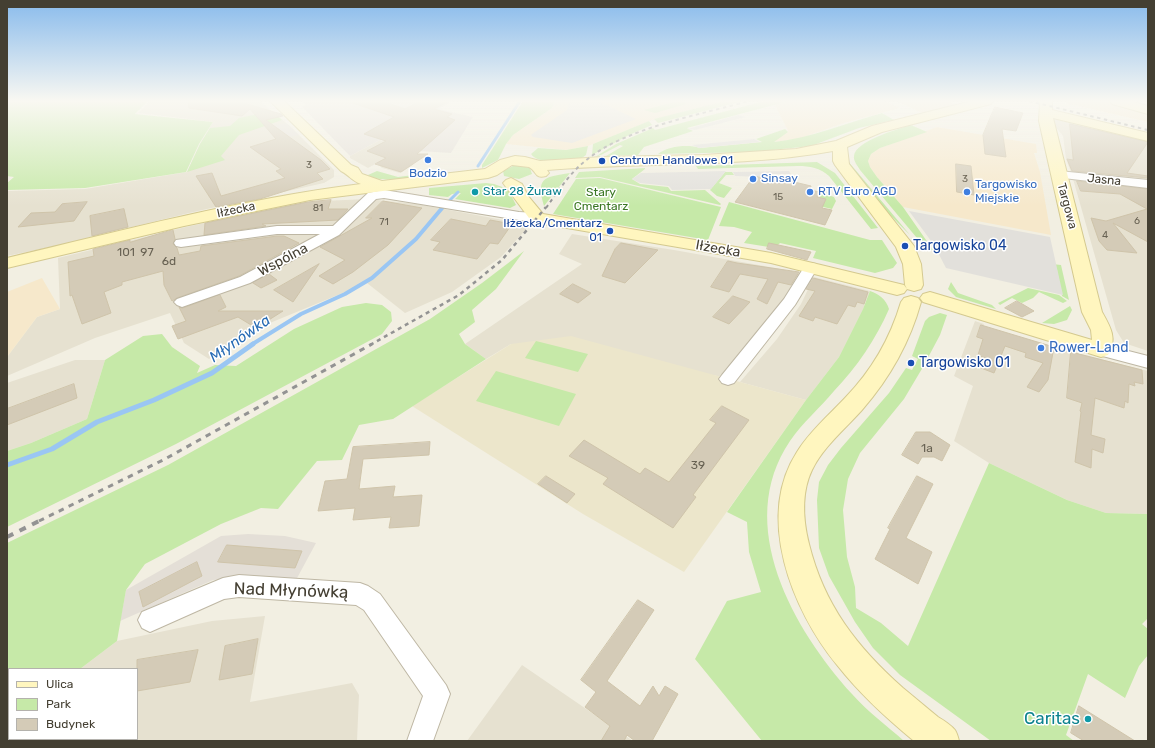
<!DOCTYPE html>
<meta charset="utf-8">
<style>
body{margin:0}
#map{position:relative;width:1155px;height:748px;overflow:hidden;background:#f2efe2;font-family:Rubik,sans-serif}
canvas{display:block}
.frame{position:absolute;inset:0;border:8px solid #443f32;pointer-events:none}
.legend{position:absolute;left:8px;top:668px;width:130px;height:72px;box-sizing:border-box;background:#fff;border:1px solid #b4b2ad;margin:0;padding:5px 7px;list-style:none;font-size:12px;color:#443f32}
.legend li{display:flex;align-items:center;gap:8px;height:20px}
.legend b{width:20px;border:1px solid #b4b2ad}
</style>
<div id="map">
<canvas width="1155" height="748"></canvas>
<div class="frame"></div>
<ul class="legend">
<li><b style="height:5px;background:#fff6bf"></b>Ulica</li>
<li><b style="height:11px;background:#c6e9a8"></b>Park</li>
<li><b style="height:11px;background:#d4cbb7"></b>Budynek</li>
</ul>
</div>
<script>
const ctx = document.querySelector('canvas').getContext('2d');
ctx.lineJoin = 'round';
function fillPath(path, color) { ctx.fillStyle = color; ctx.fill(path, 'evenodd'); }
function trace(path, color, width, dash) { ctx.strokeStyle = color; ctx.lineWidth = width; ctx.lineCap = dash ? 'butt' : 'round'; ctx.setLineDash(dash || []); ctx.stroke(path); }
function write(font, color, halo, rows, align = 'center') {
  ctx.font = font + ' Rubik,sans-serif'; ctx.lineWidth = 3; ctx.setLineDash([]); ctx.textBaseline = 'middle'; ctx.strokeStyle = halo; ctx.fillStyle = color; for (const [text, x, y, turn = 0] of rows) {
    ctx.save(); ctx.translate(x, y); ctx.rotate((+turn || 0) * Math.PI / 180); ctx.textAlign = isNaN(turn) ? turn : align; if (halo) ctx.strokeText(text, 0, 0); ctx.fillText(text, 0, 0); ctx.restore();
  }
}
fillPath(new Path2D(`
 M150 101H260L291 127 334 170V177L324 183 189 213 55 246 7 256V191L85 189 187 172 200 144 213 122 138 113Z
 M1053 119 1148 140V182L1072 175 1066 159 1063 136 1054 125Z
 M380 140 402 147 397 158 414 164 400 173 382 168 377 163 368 168 350 158V156Z
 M1073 179 1148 186V351L1124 343 1116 330Z
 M367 199 417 204 530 225 501 257 452 292 405 313 367 283 265 325 209 359 184 343 170 313 95 338 7 376V357L37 317 60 309 58 258 186 227 301 202Z
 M572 234 674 250 781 269 801 275 785 301 724 377 511 344 486 359 465 344 582 264 559 254Z
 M814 277 870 291 863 309 839 357 806 400 740 382 777 339 801 304Z
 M975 321 984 324 983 326 1061 349 1148 371V514L1106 513 1067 500 989 463 954 441 973 386 954 376Z
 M75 360H105L87 419 31 443 7 451V383Z
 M265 616 250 702 352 683 359 695 357 741H42L49 739H137V669H80L117 641 212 621Z
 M522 665 633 741H467Z`), '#e6e1d0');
fillPath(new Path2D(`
 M555 101H725L652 120 588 146 566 150 506 144 513 135 552 108Z
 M789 101H885L900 108 844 123 798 139 773 142 788 131 775 105Z
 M896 101H948L956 105 922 113Z
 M1069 101H1110L1148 113V122L1065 103Z
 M937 127 1036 144 1037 153H1034L1040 172 1051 235 903 207 877 177 870 167 868 161 871 154 880 148Z
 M42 278 60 309 37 317 7 357V292Z`), '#f6e8cb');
fillPath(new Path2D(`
 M302 101H452L439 109 473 117 451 153 402 150V147L380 140 350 156 302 107 306 105Z
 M286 123 299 135 275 139 265 127Z
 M248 534 285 536 316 543 296 580 233 578 213 580 120 621 126 590 221 536Z`), '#e4dfd7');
fillPath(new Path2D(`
 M571 336 806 400 684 572 583 514 412 406 511 344Z`), '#ece6cb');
fillPath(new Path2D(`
 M7 101H148L135 114 213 122 199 144 186 172 85 188 7 190V183L14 177 7 176Z
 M523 101H555L552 108 513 135 506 144 498 160 482 168V165Z
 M678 101H684L686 104 655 113 644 110Z
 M725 101H743L658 123 654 119Z
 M764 101H789L687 128 693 131 644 147 638 155 606 156 623 146 620 145 601 155 595 157 616 144 653 128 655 130Z
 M272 111 282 120 239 135 221 156 225 160 187 172 200 144 210 128 230 126 239 118Z
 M882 113 894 120 859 128 811 146 753 152 658 154C668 146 688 144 700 148L762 142 756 139 785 129 788 132 774 142C811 138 846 123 882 113Z
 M649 121 652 125 629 135 592 155 593 144Z
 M911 125 927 132 880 148 871 154 868 161 870 167 877 177 903 207 933 250H927L860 170C858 166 853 161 854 156 855 141 898 129 911 125Z
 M588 146 586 155 582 158C569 159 538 166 531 154L538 148 566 150Z
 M848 161 910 235 889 214 848 164Z
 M817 162 835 173 878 228 871 229 829 176C820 168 810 166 798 166L698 169 696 166Z
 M515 165 530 168 532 174 519 179 504 176 503 171Z
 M645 168V169L632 179 640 184 668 187 671 191 705 190 721 204 720 205 600 177 575 178 579 172Z
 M377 171 398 177 437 172 438 175C422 176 381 185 368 175Z
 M725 172H732L734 175H726L719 183 732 188 724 198 717 196 710 190Z
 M570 173 544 206C536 178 543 177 570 173Z
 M600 178 721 207 708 240 553 214 576 179Z
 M486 183 494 184 508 189 516 205 510 208 455 199 461 193 452 194 448 197 429 195V188Z
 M822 193 834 197 836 201 832 209 815 205Z
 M729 202 870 240H882L897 263 893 268 875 273 813 258 816 251 780 243 775 248 744 243 752 232 734 227 719 226Z
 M524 251 496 289 472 310 475 322 459 334 465 344 486 359 393 419 359 425 342 460 317 461 278 509 261 508 221 524 145 564 126 590 117 641 80 669H9V739H49L42 741H7V543L168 465 430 319 482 283Z
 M1052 264 1061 265 1069 300 1062 296 1057 270Z
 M951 282 958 293 992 305 996 309 956 297 948 289Z
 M1028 288 1059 295 1067 301 1063 303 1039 292 1033 298 1022 303 1012 298 1000 305 998 303Z
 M870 291C879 294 886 299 889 309 876 339 857 367 834 391 820 408 802 423 790 441 733 525 794 630 852 694 867 711 887 726 904 741H762L695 659 727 601 761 592 749 552 747 522 727 512 806 400 839 357 863 309Z
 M366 303 382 305 391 312 392 321 382 334 176 444 7 527V451L31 443 87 419 105 360 143 336 162 334 172 347 200 366 197 373 215 365 236 366 294 329 342 307Z
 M1070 306 1072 310 1067 320 1054 324 1042 323Z
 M940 313 947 315 940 335 923 367 904 399 860 453 848 479 843 510 847 557 855 587 856 608 881 623 908 646 989 463 1067 500 1106 513 1148 514V618L1142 624 1148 629V655L1139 666 1125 698 1088 674 1066 735 1074 741H991L900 675 873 648 855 622 829 576 819 548 817 500 819 482 828 465 841 448 889 393 906 368 912 370 918 359 912 356 925 321 929 317Z
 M536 341 588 354 578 372 525 358Z
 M496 371 576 394 559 426 476 401Z`), '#c6e9a8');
fillPath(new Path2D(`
 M570 101H598L636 119 572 143 533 137 531 135 535 132 567 110Z
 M738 115 746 117 695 130 687 129Z
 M754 139 760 142 699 148 692 145Z
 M726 171 711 189 672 190 669 186 640 183 632 179 641 173Z
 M789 171 791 174H764L762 177 735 176 733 172Z
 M909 211 1050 237 1063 295 946 268 934 245Z`), '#e2e0db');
trace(new Path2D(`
 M478 166 520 101
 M442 208 458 192`), '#9ac6f3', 3);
trace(new Path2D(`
 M251 345 301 314 345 294 372 278 416 239 443 207`), '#9ac6f3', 4);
trace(new Path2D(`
 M7 465 52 449 97 422 154 400 212 373 253 344`), '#9ac6f3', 5);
const building = new Path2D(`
 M189 101H237L281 114 283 116 266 120 321 160 330 169 317 173 323 179 260 199 216 207 196 176 212 173 221 196 285 178 276 171 281 169 250 147 276 139 250 109 242 116 189 108Z
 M354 101H382L405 109 420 101H449L434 109 452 114 447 117 455 120 417 154H428L401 172 375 164 386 158 367 151 386 141 364 134 394 117 353 103Z
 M995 107 1023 113 1016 131 1002 129 1006 157 985 154 983 135Z
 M1070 124 1148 142 1127 173 1148 176V178L1072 171 1067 159 1073 160Z
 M956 164 971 166 974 195 957 192Z
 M765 175 811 186 810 190 820 192 817 197 826 199 822 208 832 210 825 225 735 202 754 176 763 178Z
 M1077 181 1148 189V242L1113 223 1137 253 1107 250 1099 241 1091 218 1106 221 1147 209 1120 194 1081 191Z
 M331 200 328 209H348L338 220 262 224 266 226 204 235 205 223 308 202Z
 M383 201 422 208 388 245 353 272 333 284 319 276 345 260 320 247 372 218H366Z
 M87 202 74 221 18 227 31 213 55 212 62 204Z
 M124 209 128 227 92 236 90 216Z
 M451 219 486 226 490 220 512 224 498 244 490 243 477 259 433 250 440 242 431 240Z
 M173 230 175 239 173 244 177 248 179 255 200 251 201 246 277 236H284L299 243 239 276 177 298 172 301 164 285 163 271 122 282V285L104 292 111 313 82 324 72 295 70 296 68 262 94 256 93 249 130 240V242Z
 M621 243 658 250 625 283 602 276 615 249Z
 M769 243 811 252 807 260 767 249Z
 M728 261 737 263 799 272 791 285 778 282 767 304 757 299 768 279 740 274 729 292 711 287Z
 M319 264 293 302 274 290Z
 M269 274 277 280 261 288 253 283Z
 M813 278 868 292 864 304 857 302 855 307 848 305 837 324 815 317 813 321 799 316 815 291 806 289Z
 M573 284 591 293 578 303 560 294Z
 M220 295 226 307 218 311H283L256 328 238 317 178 339 172 326 186 321 179 307 182 308Z
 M733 296 750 302 729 324 713 317Z
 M1017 301 1024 305 1034 311 1022 317 1005 308Z
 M981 325 1054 347 1048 380 1039 392 1027 387 1043 363 1025 357 1026 353 1005 346 994 373 981 368 985 358 978 355 983 339 977 337Z
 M1071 352 1142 370 1143 384 1134 382 1135 386 1129 384 1128 403 1125 401 1124 408 1095 398 1091 435 1105 439 1103 453 1092 449 1091 468 1075 462 1081 412 1080 411 1082 403 1067 398Z
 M74 384 77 398 7 425V409Z
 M722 406 749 420 693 495 696 497 673 528 603 484 608 478 569 456 584 440 640 474 645 468 669 482 716 423 710 420Z
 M916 432H930L950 445 942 461 934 457H922L918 464 902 455Z
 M430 442 429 455 363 459 359 489 395 486 393 497 422 495 419 526 389 528 391 517 353 520 355 508 318 511 325 481 347 479 353 447Z
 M546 476 575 494 567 503 538 484Z
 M917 476 933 484 906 538 932 552 918 584 875 559 890 529 888 528Z
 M227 545 302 551 295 568 218 562Z
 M197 562 202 576 143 607 139 592Z
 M638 600 654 610 607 681 640 706 653 686 659 696 665 686 678 694 652 741H635L627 735 624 741H601L610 726 585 707 596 692 581 680Z
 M258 639 252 674 219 680 225 646Z
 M198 650 190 682 137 691V660Z
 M1079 706 1135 741H1084L1071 733Z`);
fillPath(building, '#d4cbb7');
trace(building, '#cfc4aa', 1);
const street = new Path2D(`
 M1059 171 1148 180V188L1055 177 1053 175 1055 173Z
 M384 190 519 212 536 213 542 217 536 221 519 220 384 198 376 199 339 235 250 283 182 307 177 305 174 302 177 299 240 277 320 234H277L181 247 176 246 174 243 176 240 277 226H333L368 193Z
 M811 263 816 264 818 267 795 305 734 383 728 385 722 383 719 379 722 375 784 299 806 264Z
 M1101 344 1148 356V368L1095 354 1093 350 1095 346Z
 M239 575 360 583 368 586 380 594 446 685 450 694 433 741H407L423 696 364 610 356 605 239 597 224 599 150 632 142 628 138 620 142 612 223 578Z`);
const secondary = new Path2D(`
 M270 101H284L351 165 358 168 362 174 382 181 485 169 500 160 515 156 525 157 540 161 602 157 703 155 796 149 836 141 872 126 972 101H993L991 104 882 132 847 147 849 164 914 246 921 264 923 285 921 289 914 291 907 289 905 285 903 264 896 247 835 165 833 161V151C739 168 642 162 547 170L549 173 546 176C534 179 537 171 529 167L512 165 497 175 488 178 310 200 184 226 7 268V258C124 230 241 199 361 184 352 181 349 175 341 171Z
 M1040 101H1052V110L1148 133V141L1053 118 1102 312C1110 326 1118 339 1108 355L1101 357 923 302 920 298 923 294 930 292 1092 340 1091 330 1082 312 1039 121Z
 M1110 101H1130L1148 106V114L1112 104Z
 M511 178 522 184 528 196 543 214 771 253 904 285 907 289 904 293 897 295 771 263 532 222 503 183 506 180Z
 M911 296 918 298 921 302C910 342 890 378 862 410 845 429 823 447 812 470 801 493 803 520 809 544 824 605 857 647 903 688 915 698 926 707 938 717 943 720 951 725 955 730 957 733 958 737 959 741H914C886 718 859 693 837 665 792 610 755 517 797 452 810 431 829 415 845 398 872 370 890 339 901 302L904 298Z`);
trace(street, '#beb7a4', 2);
trace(secondary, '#d4c98f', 2);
fillPath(street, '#fff');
fillPath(secondary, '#fff6bf');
trace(new Path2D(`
 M1029 101 1148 130
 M546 208C559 190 571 171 589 158 627 128 702 114 749 101`), '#939393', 2, [3.5, 3.5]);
trace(new Path2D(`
 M370 345 459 295 502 260 546 207`), '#939393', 2.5, [4, 4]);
trace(new Path2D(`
 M39 521 165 459 372 344`), '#939393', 3, [5.5, 5.5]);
trace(new Path2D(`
 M7 537 41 520`), '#939393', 4, [7, 7]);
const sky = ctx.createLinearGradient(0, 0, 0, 206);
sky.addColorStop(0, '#89bbec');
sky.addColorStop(0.49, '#f9f8f2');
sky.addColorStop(1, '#f9f8f200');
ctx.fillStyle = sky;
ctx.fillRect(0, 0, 1155, 206);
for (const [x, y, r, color] of [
 [428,160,4,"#3f7fe0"],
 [602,161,4,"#1a4fb4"],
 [753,179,4,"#3f7fe0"],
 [475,192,4,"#0f9aa8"],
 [810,192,4,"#3f7fe0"],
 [967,192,4,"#3f7fe0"],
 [610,231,4,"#1a4fb4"],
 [905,246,4,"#1a4fb4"],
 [1041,348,4,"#3f7fe0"],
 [911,363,4,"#1a4fb4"],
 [1088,719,4,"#0f9aa8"]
]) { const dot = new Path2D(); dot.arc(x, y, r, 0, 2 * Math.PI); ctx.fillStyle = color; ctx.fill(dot); trace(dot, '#fff', 1.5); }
write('10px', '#686253', null, [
 ["3",309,165],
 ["3",965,179],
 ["15",778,197],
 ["81",318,208],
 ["6",1137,221],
 ["71",384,222],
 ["4",1105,235]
]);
write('12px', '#164399', '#fff', [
 ["Centrum Handlowe 01",610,161],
 ["Iłżecka/Cmentarz",602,224,"right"],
 ["01",602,238,"right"]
], 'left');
write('12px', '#366cbe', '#fff', [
 ["Bodzio",428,174,"center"],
 ["Sinsay",761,179],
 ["Targowisko",975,185],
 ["Miejskie",975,199],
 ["RTV Euro AGD",818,192]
], 'left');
write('12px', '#443f32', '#fff', [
 ["Jasna",1104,180,6],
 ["Targowa",1067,206,75],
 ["Iłżecka",236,210,-12]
]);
write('12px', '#0d838f', '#fff', [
 ["Star 28 Żuraw",483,192]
], 'left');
write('12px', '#3b7724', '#fff', [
 ["Stary",601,193],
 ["Cmentarz",601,207]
]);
write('12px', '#686253', null, [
 ["101",126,253],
 ["97",147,253],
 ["6d",169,262],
 ["1a",927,449],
 ["39",698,466]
]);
write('14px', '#164399', '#fff', [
 ["Targowisko 04",913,246],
 ["Targowisko 01",919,363]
], 'left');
write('14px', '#443f32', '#fff', [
 ["Iłżecka",718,249,10],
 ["Wspólna",283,260,-28]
]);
write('14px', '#366cbe', '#fff', [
 ["Rower-Land",1049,348]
], 'left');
write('italic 15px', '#276bb4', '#fff', [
 ["Młynówka",240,339,-35]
]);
write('17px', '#443f32', '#fff', [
 ["Nad Młynówką",291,591,2]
]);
write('17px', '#0d838f', '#fff', [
 ["Caritas",1080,719]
], 'right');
</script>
